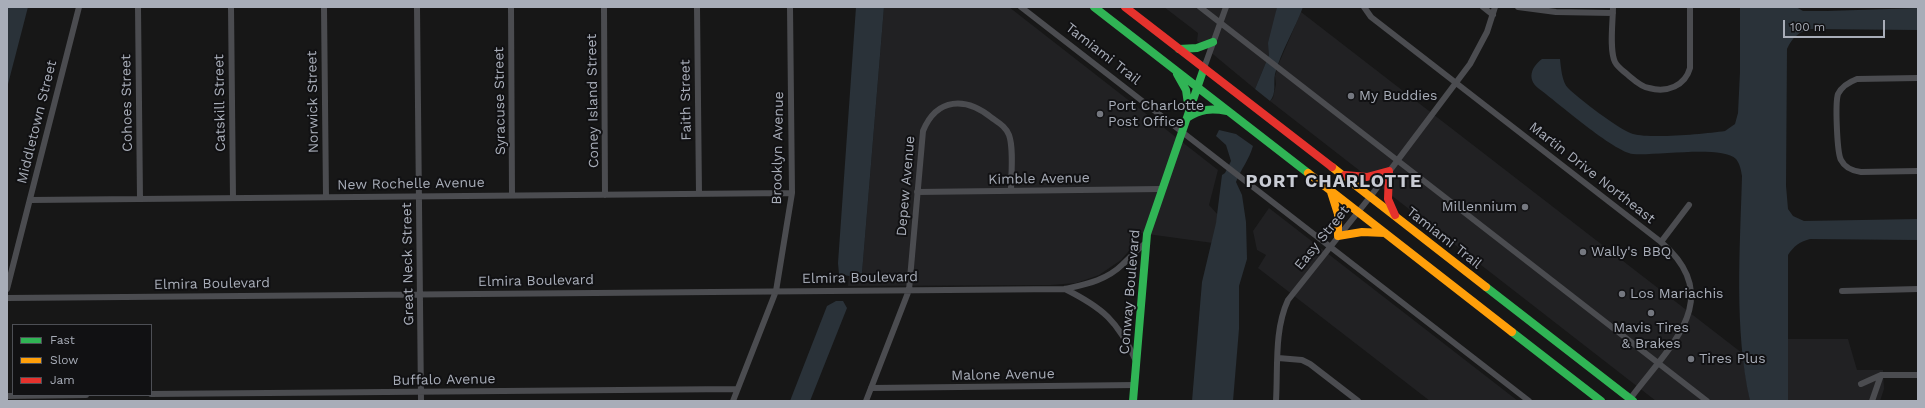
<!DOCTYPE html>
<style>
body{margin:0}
#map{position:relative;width:1925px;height:408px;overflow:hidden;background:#171717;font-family:"Work Sans",sans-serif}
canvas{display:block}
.frame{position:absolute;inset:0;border:8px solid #a8adb8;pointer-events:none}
.legend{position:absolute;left:12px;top:324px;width:140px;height:72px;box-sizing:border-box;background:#111113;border:1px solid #4d4f55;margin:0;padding:5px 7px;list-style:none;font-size:12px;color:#a8adb8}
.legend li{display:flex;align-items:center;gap:8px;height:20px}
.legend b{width:20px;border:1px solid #4d4f55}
.scale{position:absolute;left:1783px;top:20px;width:102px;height:18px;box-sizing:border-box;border:2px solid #a8adb8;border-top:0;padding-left:5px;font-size:12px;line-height:14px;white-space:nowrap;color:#a8adb8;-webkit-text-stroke:3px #111113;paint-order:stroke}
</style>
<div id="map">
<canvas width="1925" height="408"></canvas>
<div class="frame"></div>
<ul class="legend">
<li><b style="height:5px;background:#30b455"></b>Fast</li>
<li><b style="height:5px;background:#ff9f0a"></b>Slow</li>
<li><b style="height:5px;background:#e5322d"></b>Jam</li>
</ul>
<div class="scale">100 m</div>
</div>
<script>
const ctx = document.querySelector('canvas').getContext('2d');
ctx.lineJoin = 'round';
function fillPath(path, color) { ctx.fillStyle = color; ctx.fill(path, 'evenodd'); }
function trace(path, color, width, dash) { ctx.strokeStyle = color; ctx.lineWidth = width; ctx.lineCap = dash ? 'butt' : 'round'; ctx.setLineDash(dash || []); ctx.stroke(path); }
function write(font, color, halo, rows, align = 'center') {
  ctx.font = font + ' "Work Sans",sans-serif'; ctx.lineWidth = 4; ctx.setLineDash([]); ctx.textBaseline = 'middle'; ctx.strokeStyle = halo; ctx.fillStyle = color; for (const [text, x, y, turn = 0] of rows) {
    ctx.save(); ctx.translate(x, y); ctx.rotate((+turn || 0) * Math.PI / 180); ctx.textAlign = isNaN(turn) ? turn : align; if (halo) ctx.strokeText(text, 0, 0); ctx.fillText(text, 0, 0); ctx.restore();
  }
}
fillPath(new Path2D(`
 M884 7H1009L1218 170 1209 205 1218 215 1213 243 1140 233 1134 245 1121 260 1099 275 1076 283 1051 285 848 286 849 276 862 273Z
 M1164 7H1277L1269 55 1255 89 1197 41 1198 33Z
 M1301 12 1742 353 1750 401H1656L1270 101 1273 98 1276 84 1275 76 1279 63Z
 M1269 208 1518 401H1430L1258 268 1266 255 1257 250 1253 231Z
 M1788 339H1848L1857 370H1883L1884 389 1880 401H1788Z`), '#212123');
fillPath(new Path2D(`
 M7 7H28L7 88Z
 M856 7H884L862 273 849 276 839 274 838 263Z
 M1277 7H1303C1295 29 1281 51 1275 74 1273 83 1277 93 1270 101L1255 89 1269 55 1268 43Z
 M1740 7H1796L1803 11H1827L1918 8V30L1811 29C1799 31 1792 38 1787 49L1786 186 1788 209 1793 216 1804 221 1918 219V240L1810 239C1799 242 1794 246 1788 255V401H1750C1734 329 1740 250 1742 176 1741 170 1740 164 1736 159 1722 145 1656 156 1633 154 1614 152 1557 102 1538 88 1527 79 1531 67 1542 59H1560C1561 68 1562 82 1568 88 1578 98 1621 131 1633 134 1652 139 1704 134 1725 131L1735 124 1738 113 1740 72Z
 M1219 130 1236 134 1253 146C1249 160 1241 169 1236 182L1242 195 1246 222 1247 259 1239 286V329L1233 401H1192L1202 282 1216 223 1222 175 1225 173 1231 161 1226 145 1216 136Z
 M836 301H843L847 308 810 401H790L827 306Z`), '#2a3239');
trace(new Path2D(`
 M138 7 140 199
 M231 7 233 198
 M324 7 326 197
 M417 7 421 401
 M511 7 512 195
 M604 7 605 195
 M697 7 699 194
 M1021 7 1529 401
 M1200 7 1707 401
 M1364 7 1371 17 1661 242C1728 299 1668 347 1630 399
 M1483 7 1493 15
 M1518 7 1556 12 1613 13
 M1613 7C1613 21 1609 50 1615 62 1618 68 1624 71 1628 75 1634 80 1641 87 1649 88 1667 93 1685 86 1690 68V7
 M1204 68 1226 7
 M1918 78 1857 79C1849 82 1842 86 1838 94 1835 103 1837 153 1841 160 1845 168 1853 171 1861 172L1918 171
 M917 192 1161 189
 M30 200 792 193
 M1661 242 1689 205
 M7 289 79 7
 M1065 289C1103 308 1118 321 1136 361
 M1842 291 1918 289
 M7 298 1065 289C1087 284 1107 280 1123 264 1131 257 1137 249 1146 243
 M1278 358 1302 360 1310 364 1358 401
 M1861 384 1881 375H1918
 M871 388 1135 385
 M151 394 737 389
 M7 396 86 395
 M733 401 776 291 792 193 790 7
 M866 401 909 290 923 131C937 97 966 97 992 118 999 123 1006 127 1009 135 1014 149 1011 175 1011 191
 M1276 401C1278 368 1274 330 1288 300L1370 197 1470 64 1487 32 1495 7
 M1872 401 1881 375`), '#4b4c50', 6);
trace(new Path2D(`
 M1094 7 1308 173
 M1179 49 1197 48 1213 42
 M1177 74 1186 90 1189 111
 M1187 118C1200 109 1211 108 1227 111
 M1486 287 1633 401
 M1512 332 1601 401
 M1133 401 1147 234 1204 68`), '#30b455', 8);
trace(new Path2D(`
 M1332 167 1486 287
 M1308 173 1512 332
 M1331 192 1338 214V236L1362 232 1385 233`), '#ff9f0a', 8);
trace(new Path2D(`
 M1125 7 1332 167
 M1345 175 1367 177 1389 171 1388 199 1395 215`), '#e5322d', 8);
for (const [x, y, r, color] of [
 [1351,96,4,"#757880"],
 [1100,114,4,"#757880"],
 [1525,207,4,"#757880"],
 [1583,252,4,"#757880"],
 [1622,294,4,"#757880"],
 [1651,313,4,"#757880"],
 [1691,359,4,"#757880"]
]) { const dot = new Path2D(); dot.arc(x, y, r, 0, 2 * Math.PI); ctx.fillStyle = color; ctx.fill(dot); trace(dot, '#111113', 1.5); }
write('14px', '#a8adb8', '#111113', [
 ["Tamiami Trail",1103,54,38],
 ["Faith Street",686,100,-91],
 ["Syracuse Street",500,101,-91],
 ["Coney Island Street",593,101,-91],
 ["Norwick Street",313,102,-91],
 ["Cohoes Street",127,103,-91],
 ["Catskill Street",220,103,-91],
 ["Middletown Street",37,122,-76],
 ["Brooklyn Avenue",778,148,-89],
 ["Martin Drive Northeast",1592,173,38],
 ["Kimble Avenue",1039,179,-1],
 ["New Rochelle Avenue",411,184,-1],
 ["Depew Avenue",906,186,-85],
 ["Easy Street",1322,238,-51],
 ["Tamiami Trail",1444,238,38],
 ["Great Neck Street",408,264,-91],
 ["Elmira Boulevard",860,278,-1],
 ["Elmira Boulevard",536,281,-1],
 ["Elmira Boulevard",212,284,-1],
 ["Conway Boulevard",1130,292,-85],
 ["Malone Avenue",1003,375,-1],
 ["Buffalo Avenue",444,380,-1]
]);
write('14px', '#a8adb8', '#111113', [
 ["My Buddies",1359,96],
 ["Port Charlotte",1108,106],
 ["Post Office",1108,122],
 ["Millennium",1517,207,"right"],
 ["Wally's BBQ",1591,252],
 ["Los Mariachis",1630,294],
 ["Mavis Tires",1651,328,"center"],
 ["& Brakes",1651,344,"center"],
 ["Tires Plus",1699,359]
], 'left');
ctx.letterSpacing = '1px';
write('bold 18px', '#c9ccd4', '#111113', [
 ["PORT CHARLOTTE",1334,182]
]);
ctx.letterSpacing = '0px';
</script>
